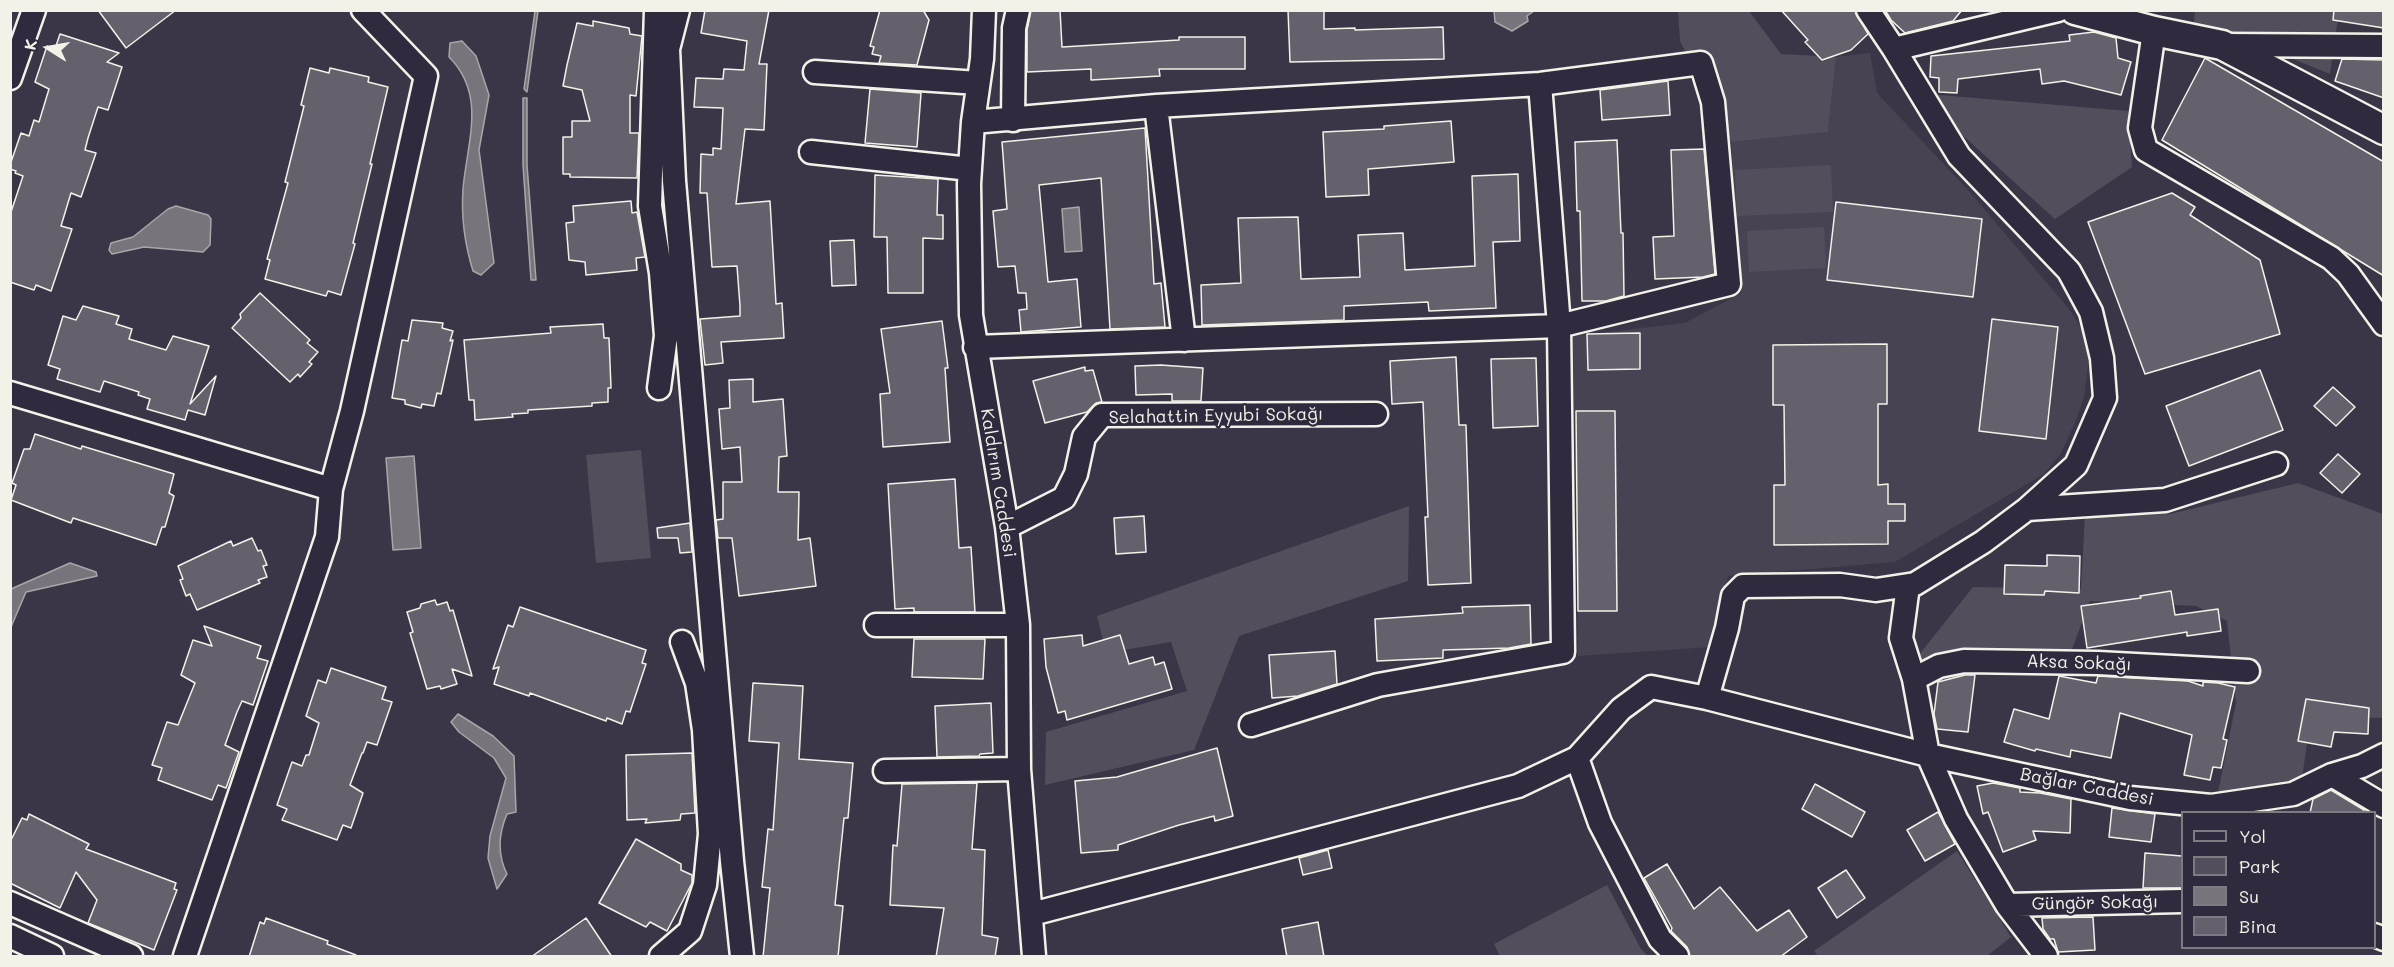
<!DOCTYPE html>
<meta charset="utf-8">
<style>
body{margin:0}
#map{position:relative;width:2394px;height:967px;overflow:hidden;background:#3b3647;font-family:Mali,sans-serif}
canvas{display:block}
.frame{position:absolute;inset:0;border:12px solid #f4f1e8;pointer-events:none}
.legend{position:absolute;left:2181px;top:811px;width:195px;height:138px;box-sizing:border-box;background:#2f2a3d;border:2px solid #7e7a81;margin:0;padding:8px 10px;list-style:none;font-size:18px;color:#f4f1e8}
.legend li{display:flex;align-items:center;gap:12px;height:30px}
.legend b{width:30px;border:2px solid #7e7a81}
.north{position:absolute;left:18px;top:18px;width:60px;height:60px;-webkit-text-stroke:4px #2f2a3d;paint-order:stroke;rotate:281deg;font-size:16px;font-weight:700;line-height:24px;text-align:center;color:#f4f1e8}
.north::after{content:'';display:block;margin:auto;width:21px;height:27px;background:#f4f1e8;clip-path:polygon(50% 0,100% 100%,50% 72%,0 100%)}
</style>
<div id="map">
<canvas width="2394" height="967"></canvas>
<div class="frame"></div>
<ul class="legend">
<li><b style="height:8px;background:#2f2a3d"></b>Yol</li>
<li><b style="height:16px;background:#534e5c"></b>Park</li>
<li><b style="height:16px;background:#78747b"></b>Su</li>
<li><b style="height:16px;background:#65616c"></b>Bina</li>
</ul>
<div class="north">K</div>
</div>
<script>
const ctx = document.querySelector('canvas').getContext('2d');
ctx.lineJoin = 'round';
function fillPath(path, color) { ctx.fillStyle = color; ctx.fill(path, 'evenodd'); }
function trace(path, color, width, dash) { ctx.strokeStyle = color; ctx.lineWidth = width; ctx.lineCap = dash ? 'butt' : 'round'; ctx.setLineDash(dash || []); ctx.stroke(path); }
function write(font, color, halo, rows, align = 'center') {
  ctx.font = font + ' Mali,sans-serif'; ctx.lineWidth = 4.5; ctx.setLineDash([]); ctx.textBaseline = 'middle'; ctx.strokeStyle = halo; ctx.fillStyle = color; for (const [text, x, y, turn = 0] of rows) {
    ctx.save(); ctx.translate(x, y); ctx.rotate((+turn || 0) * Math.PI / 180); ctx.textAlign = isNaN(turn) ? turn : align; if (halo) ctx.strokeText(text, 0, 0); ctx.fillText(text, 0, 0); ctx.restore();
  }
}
fillPath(new Path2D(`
 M1870 53 1877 93 1968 190 2069 309 2085 334 2089 358 2084 397 2075 423 2061 453 2044 474 1895 562 1728 576 1711 647 1578 656 1573 336 1685 323 1741 293 1731 142 1828 132 1836 57Z`), '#484352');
fillPath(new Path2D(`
 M1678 11H1749L1781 54 1836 57 1828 132 1731 142 1680 41Z
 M2195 11H2339L2330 74 2244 39 2193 34Z
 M1916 93 2128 111 2132 167 2055 219Z
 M1831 165 1833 212 1737 216 1735 170Z
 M1824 227 1826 268 1749 272 1747 231Z
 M641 450 651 558 596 563 586 455Z
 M2298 483 2383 514V718L2311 716 2301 785 2217 798 2236 703 2227 621 2196 606 2090 601 2066 665 1910 666 1973 587 2081 589 2085 515 2170 514Z
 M1409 506 1408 581 1239 636 1194 750 1045 785 1046 732 1187 691 1171 642 1106 653 1097 616Z
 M1957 851 2011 937 1987 956H1818L1814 951Z
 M1607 885 1641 949 1648 956H1500L1494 944Z`), '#534e5c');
const water = new Path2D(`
 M535 11H538L527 92 524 89Z
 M1494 11V10L1534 11 1527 16 1528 21 1512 31 1495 22Z
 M462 41 476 56 489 95 479 150 494 263 481 275 473 271C465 245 461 217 463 189 467 142 487 95 449 57L450 43Z
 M523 98H527V165L536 280H531L523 165Z
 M176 206 208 215 211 219 210 245 203 252 144 247 112 254 109 250 111 243 133 237 168 209Z
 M1079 207 1082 251 1065 252 1062 209Z
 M414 456 421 548 393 550 386 458Z
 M70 563 96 572 97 576 26 592 11 627V589Z
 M458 714 493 736 514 756 516 812 507 814C498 835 497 854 507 874L497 889 488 858 490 836 506 778 494 758 459 732 451 722Z`);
fillPath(water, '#78747b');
trace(water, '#aaa6a7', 1.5);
const building = new Path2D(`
 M98 10H176L126 48Z
 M705 10H769L759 64H767L764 130 745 129 736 204 770 201 776 304 782 303 784 338 721 342 723 363 705 365 700 319 740 316V306L737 266 712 267 707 193H700L701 154 713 155V148L721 149 723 108 694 107 696 78 723 79 724 69 744 70 747 41 701 33Z
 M880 10H923L929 20 917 65 879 63 881 56 872 54 874 47 870 46Z
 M1031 10H1060L1062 47 1179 40V37H1245V69H1159L1160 76 1091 80V69L1027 72V30Z
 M1288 10H1324V29L1355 28V30L1443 27 1444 59 1290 62Z
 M1781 10H1855L1868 34 1851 50 1822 60 1805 42 1808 40Z
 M1885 10H1962L1953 21 1905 33 1891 20Z
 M2334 10H2384V28L2333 20Z
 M593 21 629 28 630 34 642 36 636 96 630 95V133H639L637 178 570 177V174H563V137H572V121H590L582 90 563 86 567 65 577 23 593 26Z
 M2094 32 2116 38 2118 58 2131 62 2121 95 2064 81 2042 84 2040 69 1958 79 1957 93 1939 92V78L1930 77 1931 56 2070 41 2069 35Z
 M60 34 119 53 107 62 122 67 108 110 98 107 88 138 85 150 96 153 81 197 71 193 61 226 72 229 51 291 36 285 34 290 10 282V215L23 176 15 173 16 171 10 169V165L21 133 29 136 34 120 39 122 49 89 35 82 47 46 55 49Z
 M2205 58 2384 162V276L2162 140Z
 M2342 59 2384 60V98L2335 81Z
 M310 68 329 73 330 68 369 77 368 82 388 87 370 164H372L353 243 355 244 341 295 328 291 326 296 265 279 270 260 267 259 288 183 285 182 304 106 301 105Z
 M1668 81 1670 115 1602 120 1600 90Z
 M870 89 921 93 917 147 865 143Z
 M1451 121 1454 162 1368 169 1369 195 1326 197 1323 132 1384 129V126Z
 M1145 128 1154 284 1161 283 1165 327 1110 329 1101 178 1039 185 1048 282 1077 279 1081 327 1021 332 1019 310 1027 309 1026 293H1018L1015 266 998 267 993 211 1007 209 1002 142Z
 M1617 140 1621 233H1623L1624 296 1606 301H1582L1580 211H1577L1575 142Z
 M1704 149 1715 274 1703 277 1655 279 1653 237 1674 236 1671 150Z
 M1518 174 1520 241 1493 242 1496 308 1429 311 1428 302 1344 306V320L1202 325 1201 285 1241 283 1238 218 1298 217 1301 279 1360 277 1358 235 1403 233 1405 270 1475 266 1472 176Z
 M875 175 938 179 937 215H943V239L923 238V293H888L887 237H874Z
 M2172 193 2195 207 2190 215 2260 260 2280 334 2145 374 2088 222Z
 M631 201 632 213 637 212 645 257 636 258 637 270 586 275 585 262 569 260 566 223 574 222 573 206Z
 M1836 202 1982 219 1973 297 1827 280Z
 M854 240 856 285 832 286 830 241Z
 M260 293 310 340 307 343 318 352 309 362 312 364 300 377 298 374 290 382 232 328 241 318 240 314Z
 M83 306 119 316 116 324 132 329 129 339 166 350 173 336 209 346 190 404 216 376 205 415 188 410 185 420 147 409 150 399 138 395 139 392 104 381 100 392 57 379 60 369 48 365 63 316 76 320Z
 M1992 319 2058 327 2046 439 1979 431Z
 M412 320 443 323 442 328 453 331 450 341 453 340 441 394 437 393 434 406 422 404 421 408 405 404V400L392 398 402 340 408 341Z
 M942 321 948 368H945L950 442 883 447 880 394 890 393 881 329Z
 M603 324 604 338H609L611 388H608V402L592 403V406L528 410V413L512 414 513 417 475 420 474 400H469L464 340 551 333 550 327Z
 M1640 333V369L1588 370 1587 334Z
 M1887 344V404H1878V485L1888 484V504H1905V521H1888V544L1774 545V485H1785L1784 405H1773V345Z
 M1456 357 1459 425H1466L1471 583 1428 585 1425 517H1428L1423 402 1392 404 1390 361Z
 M1536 358 1538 426 1493 428 1491 359Z
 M1161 365 1203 368 1201 401H1172V394L1136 395 1135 366Z
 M1085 367V371L1093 370 1102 402 1096 403 1087 412 1045 423 1033 381Z
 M2260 370 2283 430 2189 466 2166 406Z
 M753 379V402L783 399 787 456 779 457 778 492H799L798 540 810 538 816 586 739 596 732 538H718L716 520 723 519V482H742L740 447 722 449 719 409 730 408 729 380Z
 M2333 387 2355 407 2336 426 2314 406Z
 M1576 411H1615L1617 611H1578Z
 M35 434 81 449 82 446 174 474 169 493 174 496 165 527H162L156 545 73 518 71 523 11 500 16 485 12 483 24 449H30Z
 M2338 454 2360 474 2342 493 2320 473Z
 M955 479 959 548 971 547 975 612H914V608L895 609 888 484Z
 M1144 516 1146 552 1116 554 1114 518Z
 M690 523 692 552 680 553 678 538H658L657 528Z
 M252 538 258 551 261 550 267 565 263 566 267 577 258 580 260 583 197 610 190 594 186 596 180 580 183 579 178 566 231 541 233 546Z
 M2047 555 2080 556 2079 593 2045 591 2044 595 2004 594 2005 565 2047 566Z
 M2171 591 2175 615 2218 609 2221 631 2187 636V632L2087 648 2081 606 2141 598 2140 596Z
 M435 600 437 605 447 602 450 611 453 610 472 676 452 669 457 684 441 689 440 686 427 689 410 633 413 632 407 612 420 608 421 604Z
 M1530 605 1531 644 1509 648 1443 650V658L1377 661 1375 619 1463 613 1462 607Z
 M520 607 646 650 642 663 646 664 630 712 626 711 622 724 607 718 606 721 530 693 529 696 494 684 499 667 493 669 508 625 513 627Z
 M204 626 261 646 257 658 268 661 253 705 242 701 237 712 225 745 239 752 226 788 218 785 212 800 158 780 162 768 152 765 167 722 178 725 195 683 181 675 193 640 212 646Z
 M1082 635 1083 646 1120 635 1129 664 1153 657 1155 665 1164 662 1172 689 1067 720 1065 711 1058 713 1046 667 1044 639Z
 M914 639H985L983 679 912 677Z
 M1335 651 1337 684 1298 696 1272 698 1269 655Z
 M331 668 386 687 382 699 392 702 377 745 367 742 363 753H362L350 785 363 793 351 828 343 825 337 840 282 820 287 809 277 805 292 762 302 766 306 755H309L319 723 306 716 318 680 326 683Z
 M1965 675H1975L1968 732 1937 729 1934 714 1938 682Z
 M2059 676 2096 683 2098 676 2188 681 2203 686V682L2218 683 2235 687 2223 739 2227 740 2221 768 2213 767 2210 780 2184 775 2192 735 2120 713 2111 758 2071 750 2070 757 2036 749 2035 751 2004 742 2014 709 2049 719Z
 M753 683 803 686 799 759 853 763 848 818H844L835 905 843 906 838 957H763L770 888 762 887 768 829 773 830 779 743 749 741Z
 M2306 699 2369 708 2368 734 2334 732 2331 747 2298 741Z
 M991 703 993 753 980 754 979 756 937 757 935 706Z
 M1217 748 1233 816 1215 821 1214 816 1179 825 1118 845V850L1081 853 1075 781 1117 777Z
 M692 753 695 813 681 814 680 820 645 823 647 819 627 820 626 755Z
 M977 783 972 849 985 850 982 935 998 938 995 957H936L944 908 890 905 893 845 897 846 902 784Z
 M1993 783 2020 788V792L2040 793 2071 799 2070 833 2033 831 2036 840 2003 852 1988 812 1983 814 1977 786Z
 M1815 784 1865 812 1852 837 1802 809Z
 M2331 790 2364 810V813H2310L2313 799Z
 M2112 808 2155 814 2151 842 2109 837Z
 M1938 812 1955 844 1925 861 1907 830Z
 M29 814 89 844 86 849 176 883 174 889 177 890 154 950 88 923 97 900 76 872 60 908 10 883V842L22 818 27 820Z
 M636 839 681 864V870L692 875V883L667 931 650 922 646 927 599 903Z
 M1328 850 1332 868 1303 875 1299 858Z
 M2145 853 2182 856V888H2143Z
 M1667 864 1694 909 1720 887 1757 931 1789 910 1807 937 1780 957H1690L1687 947 1671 931 1672 928 1644 878Z
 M1846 870 1865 898 1837 918 1818 888Z
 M2093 917 2095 950 2058 952 2054 939H2050L2043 929 2042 918Z
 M266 918 328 941 327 944 356 955 355 957H249L260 922 264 924Z
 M586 918 612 957H531Z
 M1318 922 1324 957H1287L1282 929Z`);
fillPath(building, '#65616c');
trace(building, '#f4f1e8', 1.5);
const minor = new Path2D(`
 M656 10 650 206 661 273 666 336 659 388
 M678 10 668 49 674 181 732 861 742 956
 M984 10 982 59 973 122 969 184 971 315 1007 527 1018 625 1019 769 1034 956
 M2154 31 2140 128 2146 150 2331 258 2348 274 2384 324
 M2223 45 2384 46
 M1894 49 2058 10
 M815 72 978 83
 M10 78 34 10
 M1156 106 1184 340
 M1013 120 1014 28 1018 10
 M973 122 1156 106 1540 84 1701 63 1713 102 1729 284 1559 326 975 347
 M811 152 970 169
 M10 393 331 489 327 537 185 956
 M331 489 352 411 426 76 363 10
 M2027 509 2165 500 2276 464
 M1007 527 1064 498 1076 474 1084 437 1102 415 1376 414
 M1908 586 1901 638 1914 679 1928 755 1956 819 2007 905 2046 956
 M876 625H1018
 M1914 679 1939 666 1964 661 2098 663 2248 671
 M1707 698 1727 628 1733 596 1743 586 1840 585 1876 590 1915 584 1983 542 2027 509 2076 465 2105 398 2102 358 2091 312 2069 271 1959 156 1894 49 1868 10
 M1251 725 1378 685 1563 652 1559 326 1540 84
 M1577 758 1600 823 1660 939 1677 956
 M885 771 1019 769
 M2332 775 2384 806
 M10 903 131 956
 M2007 905 2182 901
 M1032 914 1518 786 1577 758 1621 709 1651 687 1707 698 1928 755 2130 798 2211 806 2293 794 2332 775 2362 766 2384 755
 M2374 935 2384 939
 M10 936 52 956
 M661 956 690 931 705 885 710 834 704 730 697 683 682 642`);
const major = new Path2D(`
 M2075 10 2154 31 2222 45 2384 130`);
trace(minor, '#f4f1e8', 27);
trace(major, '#f4f1e8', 33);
trace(minor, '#2f2a3d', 22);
trace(major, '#2f2a3d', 28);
write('18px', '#f4f1e8', '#2f2a3d', [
 ["Selahattin Eyyubi Sokağı",1216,416,-1],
 ["Kaldırım Caddesi",998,483,81],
 ["Aksa Sokağı",2079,663,2],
 ["Bağlar Caddesi",2087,787,11],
 ["Güngör Sokağı",2095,903,-1]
]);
</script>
